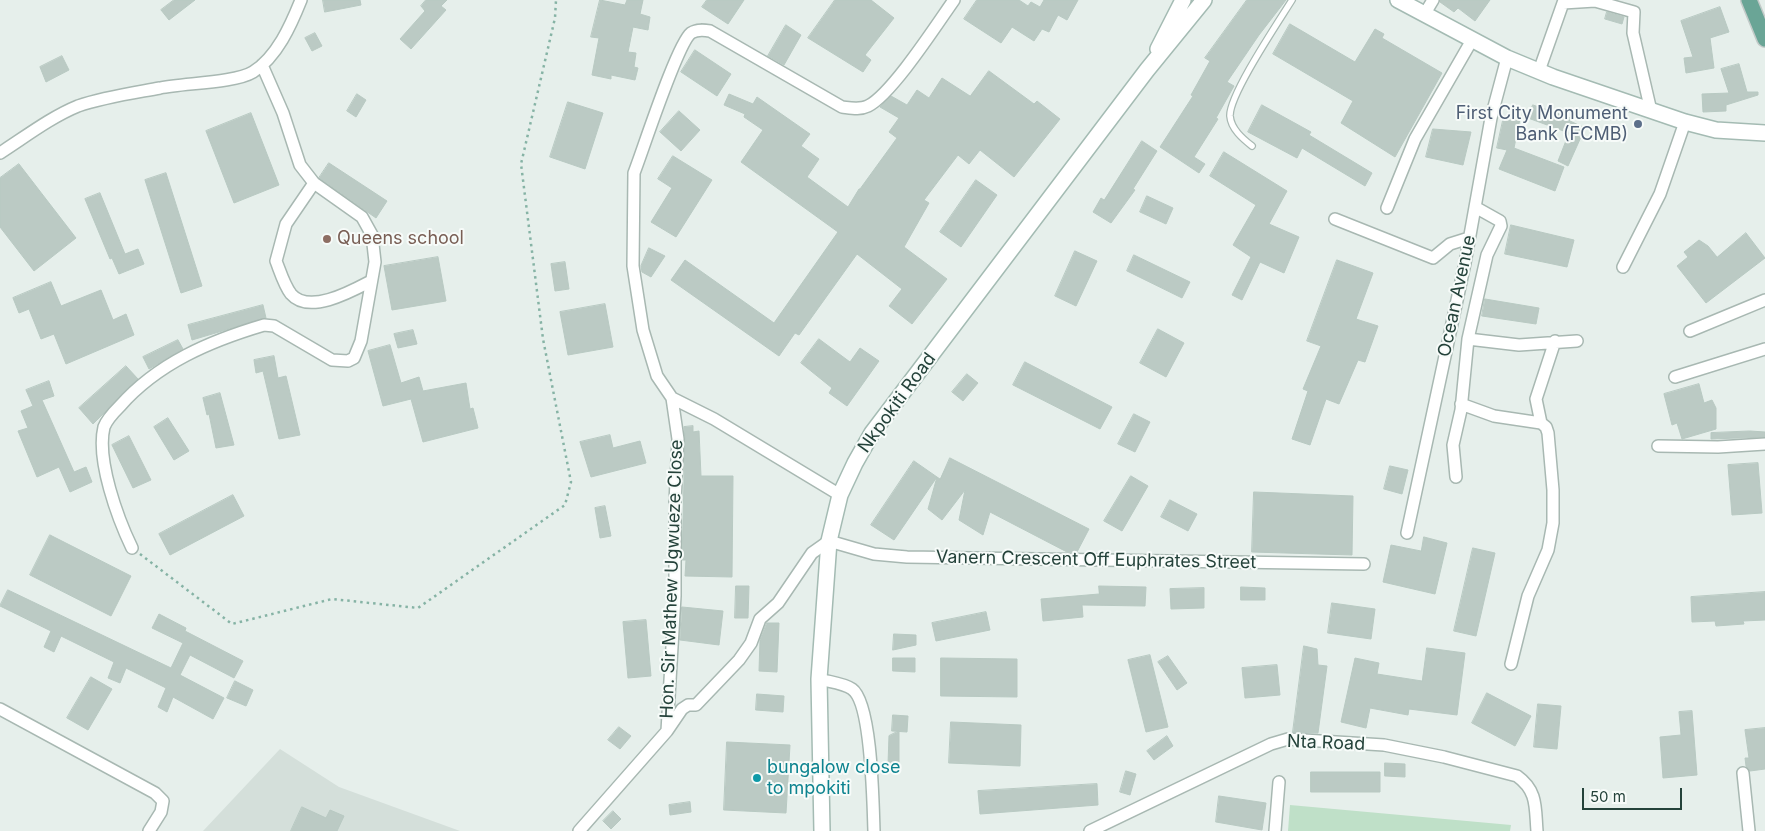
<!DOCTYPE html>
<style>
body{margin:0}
#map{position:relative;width:1765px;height:831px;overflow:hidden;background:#e6efeb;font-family:Inter,sans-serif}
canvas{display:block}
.scale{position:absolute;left:1582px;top:788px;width:100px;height:22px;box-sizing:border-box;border:2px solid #24423a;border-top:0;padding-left:6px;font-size:15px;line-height:18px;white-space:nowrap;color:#24423a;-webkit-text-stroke:4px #f7fbf9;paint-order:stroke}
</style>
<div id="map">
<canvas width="1765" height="831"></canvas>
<div class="scale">50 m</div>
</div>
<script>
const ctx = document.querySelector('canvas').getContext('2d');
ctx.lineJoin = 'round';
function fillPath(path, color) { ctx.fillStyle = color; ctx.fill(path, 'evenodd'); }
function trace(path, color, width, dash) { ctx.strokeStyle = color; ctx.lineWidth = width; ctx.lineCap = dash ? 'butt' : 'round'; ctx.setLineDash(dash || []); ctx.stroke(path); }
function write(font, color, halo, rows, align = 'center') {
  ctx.font = font + ' Inter,sans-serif'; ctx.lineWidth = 4; ctx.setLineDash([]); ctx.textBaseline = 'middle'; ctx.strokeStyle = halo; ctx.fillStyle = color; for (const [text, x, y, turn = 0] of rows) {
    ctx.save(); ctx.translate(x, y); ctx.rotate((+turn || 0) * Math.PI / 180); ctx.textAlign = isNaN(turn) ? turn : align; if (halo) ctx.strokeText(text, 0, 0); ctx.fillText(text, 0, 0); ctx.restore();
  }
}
fillPath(new Path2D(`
 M280 749 339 787 460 831H203Z`), '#d4dfda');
fillPath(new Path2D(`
 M1290 805 1511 825 1510 831H1288Z`), '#bfe0c8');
const building = new Path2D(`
 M174 0H195L169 20 161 10Z
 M323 0H360L361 5 325 12Z
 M426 0H447L441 6 446 10 411 49 400 39 425 11 421 6Z
 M600 0 625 5 627 0H643L640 14 650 17 648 30 633 27 628 52 636 53 634 67 638 68 635 80 611 75V79L592 75 599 38 591 37Z
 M707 0H744L728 24 702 7Z
 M835 0H871L894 18 865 55 871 60 863 72 808 38Z
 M977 0H1019L1028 6 1031 2 1040 7 1044 0H1078L1067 20 1058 15 1049 32 1042 29 1034 41 1012 27 1001 43 964 19Z
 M1247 0H1286L1259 35 1227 82 1234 86 1216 118 1218 119 1194 157 1205 164 1199 173 1160 147 1193 96 1191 95 1210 61 1205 58Z
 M1440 0H1490L1475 21 1458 8 1454 12 1440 2Z
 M1720 7 1729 32 1710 38 1714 68 1686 73 1684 58 1693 57 1681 21Z
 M1607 12 1624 17 1622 24 1605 19Z
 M1290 24 1355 62 1375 29 1384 34 1382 38 1442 73 1395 157 1341 123 1353 101 1273 54Z
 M786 25 801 35 784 65 768 56Z
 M315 33 322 46 312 51 305 38Z
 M695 50 731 74 717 96 681 72Z
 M62 56 69 70 46 82 40 67Z
 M1739 64 1747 92H1758V95L1726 105V111L1703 112 1702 94 1729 93 1721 69Z
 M989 71 1034 104 1037 101 1060 119 1014 177 980 150 969 164 958 155 924 200 929 203 904 247 947 279 912 324 889 306 902 289 857 254 799 335 795 333 779 356 671 280 685 260 774 323 838 232 741 162 763 130 744 117 745 114 724 105 729 94 753 104 757 97 810 134 801 146 819 159 807 177 848 207 859 189H860L897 138 889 132 899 118 880 107 891 96 907 105 917 90 929 98 942 78 970 96Z
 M357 94 366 100 356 117 347 111Z
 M568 102 603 113 585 169 550 157Z
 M1262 105 1311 132 1309 135 1372 173 1365 186 1302 148 1297 158 1248 132Z
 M1533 105 1571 118 1570 121 1585 128 1568 166 1558 161 1569 133 1528 118Z
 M679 111 700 130 681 151 660 132Z
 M251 113 279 185 234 203 206 131Z
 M1504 116 1520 119 1514 148 1564 167 1555 191 1499 169 1507 150 1497 148Z
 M1433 129 1471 132 1463 165 1426 157Z
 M1142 141 1157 151 1133 189 1135 190 1111 223 1093 212 1101 198 1104 200Z
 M1224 152 1287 191 1269 224 1299 237 1284 273 1260 262 1242 300 1232 295 1251 257 1233 245 1256 205 1210 176Z
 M673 156 712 180 676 237 651 222 672 188 658 179Z
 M329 163 387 201 376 218 319 178Z
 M19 164 76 238 34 271 0 227V178Z
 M166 173 202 286 181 293 145 180Z
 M976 180 997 195 961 247 940 232Z
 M100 193 125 254 138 249 144 264 119 274 112 258 110 259 85 199Z
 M1147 196 1173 208 1166 224 1140 212Z
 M1511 225 1574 240 1567 267 1505 254Z
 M1746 233 1765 258 1706 303 1677 266 1688 257 1684 252 1699 240 1708 246 1717 257Z
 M649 248 665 256 651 277 642 272 641 266Z
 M1075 251 1097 261 1076 306 1055 296Z
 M1134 255 1190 282 1182 298 1127 271Z
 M438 257 446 301 392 310 384 266Z
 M1337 260 1373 273 1356 319 1378 326 1365 362 1358 360 1339 404 1326 399 1310 445 1292 439 1308 391 1303 389 1321 346 1307 341Z
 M565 262 569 289 555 291 551 264Z
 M51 282 61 306 101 290 113 320 126 314 134 335 66 364 54 334 41 339 29 309 19 313 13 298Z
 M1485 299 1539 308 1536 324 1482 316Z
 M605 304 613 347 568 355 560 312Z
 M263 305 266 318 192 340 188 325Z
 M1158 329 1184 343 1166 377 1140 363Z
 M413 330 417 344 398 348 394 334Z
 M819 339 850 362 860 348 879 361 847 406 829 393 832 388 801 363Z
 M178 340 183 349 149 369 143 357Z
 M390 345 401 383 419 377 423 391 466 383 470 409 473 408 478 428 423 442 411 399 383 406 368 351Z
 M274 356 278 378 286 376 300 435 279 439 263 371 256 373 254 360Z
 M1025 362 1112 407 1100 429 1013 385Z
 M126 366 138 379 93 424 79 408Z
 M967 374 978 383 963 401 952 392Z
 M49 381 54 396 42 400 74 472 86 467 92 482 70 492 59 467 37 477 18 431 28 428 21 411 33 406 26 390Z
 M1699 384 1704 403 1712 400 1716 408V429L1682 439 1677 423 1672 425 1664 394Z
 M220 393 234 445 216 448 209 414 207 415 203 398Z
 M1134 414 1150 422 1135 452 1118 444Z
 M168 418 189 451 174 460 154 427Z
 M693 426V432L699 431 701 476H733L732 577 685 576 686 560H682L685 439 684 427Z
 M1750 431 1765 432V437L1711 439V433Z
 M610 435 613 448 640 441 646 463 591 477 580 442Z
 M129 436 151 480 133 488 112 445Z
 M950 458 1089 529 1077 552H1067L990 512 983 535 959 520 965 490 942 520 928 509 937 477 940 479Z
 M914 461 937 477 894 540 871 525Z
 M1758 463 1762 513 1732 515 1728 465Z
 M1390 466 1408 470 1402 494 1384 489Z
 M1131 476 1148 486 1122 531 1104 521Z
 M1254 492 1353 496 1352 555 1252 552Z
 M233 495 244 516 170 555 159 534Z
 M1170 500 1197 514 1188 531 1161 517Z
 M605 506 611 536 600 538 595 508Z
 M50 535 131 576 111 616 30 575Z
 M1424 537 1447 543 1435 594 1383 582 1391 545 1421 551Z
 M1473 548 1495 553 1476 636 1454 631Z
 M736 586H749L748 618H735Z
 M1099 586 1146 587 1145 606 1082 605 1083 617 1043 621 1041 599 1099 594Z
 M1241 587 1265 588V600H1241Z
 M1204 588V608L1171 609 1170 589Z
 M8 590 171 668 183 643 152 628 159 614 186 628 185 631 243 661 234 678 190 655 180 675 224 698 213 719 173 697 167 712 158 707 166 688 126 668 120 683 108 678 114 662 61 636 54 652 44 647 51 631 0 606Z
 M1765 592V620L1743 621 1744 624 1716 626 1715 621 1692 622 1691 597Z
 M1332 603 1375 609 1371 639 1328 633Z
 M682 607 723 611 719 645 680 640Z
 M986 612 990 630 936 641 932 623Z
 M646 620 651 676 628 678 623 622Z
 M767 623H779L777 672 759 671 760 640Z
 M894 634 916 635V645L893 650Z
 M1304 646 1317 649 1318 665 1327 666 1318 733 1293 732Z
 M1427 648 1465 653 1457 715 1409 709 1408 715 1370 708 1366 728 1341 722 1355 658 1379 663 1377 674 1422 681Z
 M1150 655 1168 727 1146 732 1128 660Z
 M1168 656 1187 683 1177 690 1158 662Z
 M893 658H915V672L893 671Z
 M941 658 1017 659V697L941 696Z
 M1277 665 1280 695 1245 698 1242 668Z
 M91 677 112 689 88 730 67 718Z
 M235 681 253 690 246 706 227 698Z
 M1487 693 1531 716 1515 746 1472 723Z
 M757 694 784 696 783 712 756 710Z
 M1538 704 1561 706 1557 749 1534 747Z
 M1692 711 1697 775 1663 778 1660 737 1681 735 1679 712Z
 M893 715 908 716 907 732 892 731Z
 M951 722 1021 725 1020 766 949 763Z
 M619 727 631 736 620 749 608 740Z
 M1765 728V769L1750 771 1746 766 1745 758H1749L1745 730Z
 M899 731V764H888L889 736Z
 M1167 736 1173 746 1154 760 1147 751Z
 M727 742 790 745 786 813 724 810Z
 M1385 763 1405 764V777L1385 776Z
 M1126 771 1136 774 1130 795 1120 792Z
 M1311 772H1380V792H1311Z
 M1097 784 1098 805 980 814 978 791Z
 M1219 796 1266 803 1262 830 1216 822Z
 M690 802 691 812 670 815 669 805Z
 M302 807 326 818 330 810 344 816 337 831H291Z
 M613 811 621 819 611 829 603 821Z`);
fillPath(building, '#bbcac4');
trace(building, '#b8c9c2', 1);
const service = new Path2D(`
 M1252 146C1243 139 1231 129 1230 116 1229 95 1279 21 1292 0`);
const minor = new Path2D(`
 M1424 15 1433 0
 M1539 71 1563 3 1595 1 1634 12 1633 33 1651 111
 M0 153C25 137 51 117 78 106 104 97 133 93 160 88 183 83 235 83 253 72 277 57 291 25 301 0
 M314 183 286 224 276 261C280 271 284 285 291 294 309 315 352 291 371 281
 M1387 208 1415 139 1472 40
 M1335 219 1433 258 1450 244 1469 238
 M1623 267 1660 194 1685 122
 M1690 331 1765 300
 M1468 339 1519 345 1577 341
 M1675 377 1765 349
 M672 398 714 419 840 495
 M1461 404 1494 416 1541 423 1546 427 1548 433 1553 490V523L1548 550 1528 596 1511 664
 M1541 423 1536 399 1555 341
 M1658 446 1718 447 1765 444
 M1456 477 1453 445 1461 410 1468 339 1487 255 1501 226 1500 221 1475 207
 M1407 533 1465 263 1491 118 1507 58
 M132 548C118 519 96 460 104 427 107 419 114 412 120 406 158 363 210 341 264 325L274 326 332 360 348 361 354 358 361 341 375 262 372 235 362 217 314 183 300 165 283 113 262 65
 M819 679C829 682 843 683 852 689 872 703 873 805 874 831
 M0 709 155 793 163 801 161 812 149 831
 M667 731 675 596V503L678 439 672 398 657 376 643 330 633 266 634 173C643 150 677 44 691 33 697 29 704 30 710 31L842 107C851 108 860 110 868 106 892 94 937 24 954 0
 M1743 773 1749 831
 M579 831 667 731 682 709 688 705H696L739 660 751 643 760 619 778 603 812 553 829 541 874 554 907 557 1364 564
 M1090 831 1271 744 1288 739 1384 745 1444 757 1517 776C1538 791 1535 808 1537 831
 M1275 831 1279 782`);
const secondary = new Path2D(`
 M1398 0 1507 58 1553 77 1685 122 1716 130 1765 133
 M1158 49 1183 0
 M822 831 819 679 829 541 840 495 855 463 872 433 1147 70 1204 0`);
const primary = new Path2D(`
 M1749 0 1765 39`);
trace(service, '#a8b8b2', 8);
trace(minor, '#a8b8b2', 14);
trace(secondary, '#a4bbb3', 18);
trace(primary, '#c2cac8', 18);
trace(new Path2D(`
 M140 554 232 624 332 599 418 608 565 505 571 482 543 339 521 164 555 18 556 0`), '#86b3a5', 2.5, [2.5, 4]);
trace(service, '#fff', 5.5);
trace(minor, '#fff', 11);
trace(secondary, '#fff', 15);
trace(primary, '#6aa596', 15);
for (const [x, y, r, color] of [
 [1638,124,5,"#5c6f8a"],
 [327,239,5,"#8d6e63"],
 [757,778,5,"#0f9aa8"]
]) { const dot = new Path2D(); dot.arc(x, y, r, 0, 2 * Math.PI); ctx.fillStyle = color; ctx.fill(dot); trace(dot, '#f7fbf9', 2); }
write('18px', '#4e5e75', '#f7fbf9', [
 ["First City Monument",1628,114],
 ["Bank (FCMB)",1628,135]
], 'right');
write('18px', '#785e54', '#f7fbf9', [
 ["Queens school",337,239]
], 'left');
write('18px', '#24423a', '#f7fbf9', [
 ["Ocean Avenue",1457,296,-78],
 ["Nkpokiti Road",897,403,-54],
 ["Vanern Crescent Off Euphrates Street",1096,560,1],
 ["Hon. Sir Mathew Ugwueze Close",672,579,-88],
 ["Nta Road",1326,743,2]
]);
write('18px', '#0d838f', '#f7fbf9', [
 ["bungalow close",767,768],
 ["to mpokiti",767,789]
], 'left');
</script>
